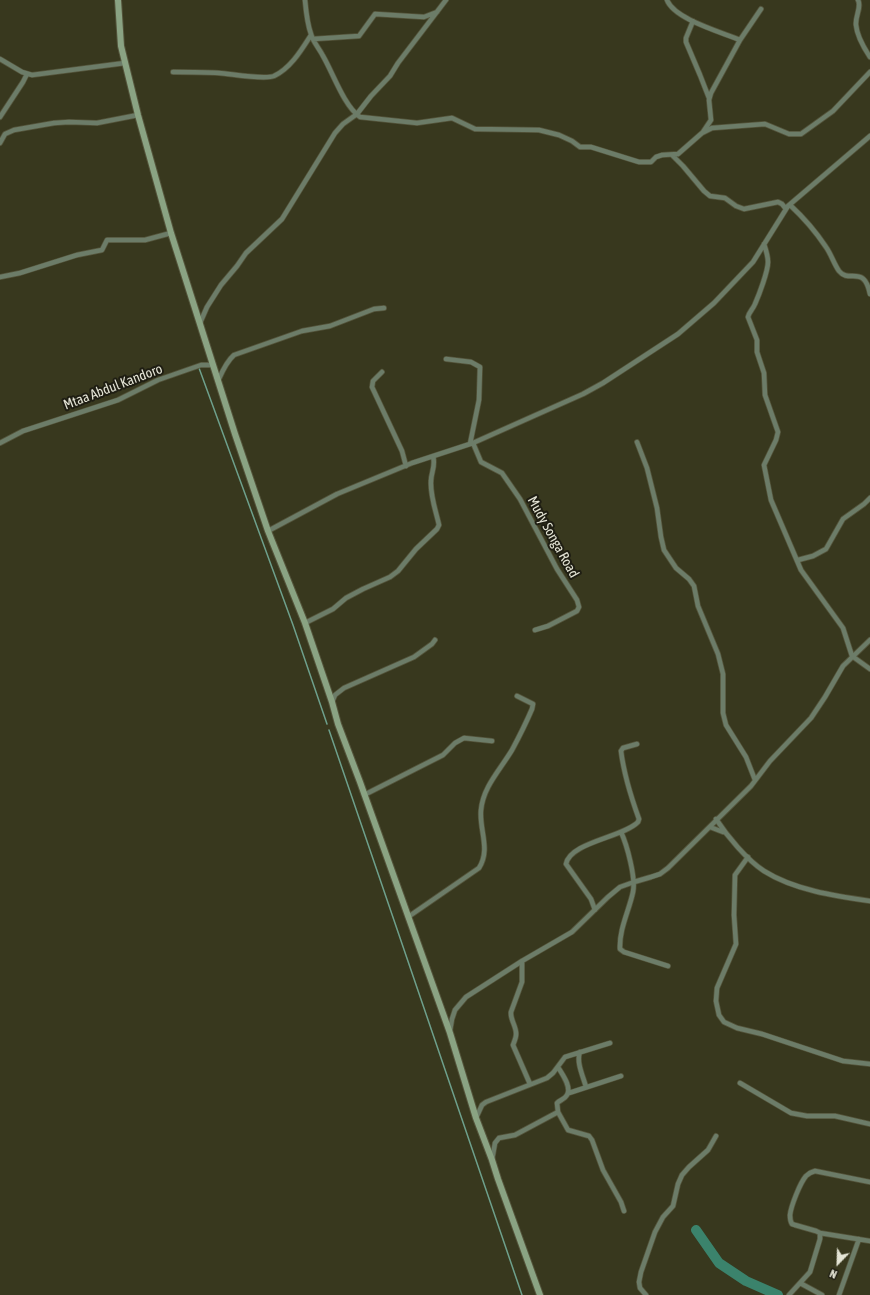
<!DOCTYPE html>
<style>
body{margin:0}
#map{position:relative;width:870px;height:1295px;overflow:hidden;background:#38381e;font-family:"Asap Condensed",sans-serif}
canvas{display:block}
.north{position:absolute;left:818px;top:1243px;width:40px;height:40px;-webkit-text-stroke:3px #1f1e13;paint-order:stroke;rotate:203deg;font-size:11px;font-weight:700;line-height:16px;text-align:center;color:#e4e4d5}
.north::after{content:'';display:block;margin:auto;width:14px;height:18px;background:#e4e4d5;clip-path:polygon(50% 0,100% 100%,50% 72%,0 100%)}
</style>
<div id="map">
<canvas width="870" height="1295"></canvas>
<div class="north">N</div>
</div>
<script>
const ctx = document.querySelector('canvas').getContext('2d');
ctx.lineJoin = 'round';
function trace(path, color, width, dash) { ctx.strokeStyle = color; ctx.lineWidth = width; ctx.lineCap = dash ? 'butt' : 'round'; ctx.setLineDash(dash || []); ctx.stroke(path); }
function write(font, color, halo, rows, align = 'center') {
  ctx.font = font + ' "Asap Condensed",sans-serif'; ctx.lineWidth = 4; ctx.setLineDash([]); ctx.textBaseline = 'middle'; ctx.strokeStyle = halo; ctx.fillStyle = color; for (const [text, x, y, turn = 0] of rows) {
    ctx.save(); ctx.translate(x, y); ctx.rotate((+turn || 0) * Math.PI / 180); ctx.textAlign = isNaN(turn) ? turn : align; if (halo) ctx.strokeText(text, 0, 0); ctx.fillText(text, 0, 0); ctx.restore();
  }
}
trace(new Path2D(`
 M199 368 293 625 327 724
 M329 730 522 1295`), '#6ea08c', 1.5);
trace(new Path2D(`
 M696 1230 719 1263 746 1281 778 1295`), '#3b836c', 10);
const street = new Path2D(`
 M305 0C306 11 307 23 311 34 313 42 319 48 323 56 333 73 344 106 360 117L417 123 452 118 475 129 539 130 559 135 572 141 580 147H591L639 162H651L656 157 662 155 678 154 702 133 712 128 765 124 789 134H801L833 111 870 72
 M667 0C674 19 721 32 740 40
 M858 0C862 7 855 16 856 25 857 36 864 48 870 57
 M693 21 686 38V42L700 75 709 98
 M313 39 359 36 375 14 424 17 437 12
 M0 59 22 72 32 75 125 63
 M173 72C188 72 204 72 219 73 232 74 264 80 274 76 291 68 302 49 311 35
 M0 117 23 82 27 74
 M703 132 711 120 709 100 711 93 740 40 761 9
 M0 143 5 134 14 130 54 123 69 122 97 123 138 115
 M672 155 683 166 704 191 710 196 725 198 736 206 744 209 778 202 782 204 786 209
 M790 205C803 217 816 232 826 247 831 254 834 264 839 271 849 284 864 264 870 294
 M764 244C766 250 768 256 768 262 768 271 759 295 755 304 753 309 749 312 748 317L757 340V352L764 373 765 395 778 432 776 440 764 465 771 500 801 570 843 628 852 656 870 669
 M0 277 20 273 77 255 102 250 107 240H145L171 233
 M200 323 207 307 221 285 237 266 246 253 282 219 335 133 343 124 357 114 371 96 390 76 398 63 446 0
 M446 359 471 362 480 367 479 400 470 444
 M382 372 373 381 372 387 402 451 406 466
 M218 381C222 372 226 362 234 355L302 331 330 326 374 309 384 308
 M637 442 647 468 657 508 661 537 664 550 676 568 689 579 694 586 698 606 718 654 723 674V713L726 725 746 757 755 780
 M0 443 23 431 118 400 158 380 201 365H213
 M473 443 481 462 502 473 520 499 557 569 577 600 579 607 577 611 548 626 535 630
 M268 531 337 494 412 463 473 443 583 394 603 383 678 334 714 303 753 262 788 206 870 136
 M798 560 813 556 826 549 843 519 864 504 870 498
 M305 623 333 609 346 598 363 589 390 577 398 571 416 549 437 529 439 525C436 511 430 496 431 481 431 472 436 466 433 456
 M332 702 335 695 344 688 414 657 432 644 435 640
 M364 795 443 755 455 743 464 738 492 741
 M716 819C727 836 747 860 764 871 794 890 835 896 870 901
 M710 827 723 832
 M621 832C627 845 636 878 633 892 629 911 619 929 620 949L624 952 668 966
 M748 857 735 875 734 915 736 944 717 988 716 1001 719 1015 724 1022 737 1028 762 1034 843 1061 870 1064
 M595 910 591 899 566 864C570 842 624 837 638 822L639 819C631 797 624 775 621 751L623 748 637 744
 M408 917 479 868C491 849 479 830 481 810 483 787 500 770 512 750 519 737 526 723 532 709L533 704 517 696
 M522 961V982L511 1012C510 1020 517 1027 516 1035 516 1038 514 1042 513 1045L530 1084
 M450 1031 452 1019 455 1010 466 997 522 961 572 932 608 897 620 887 634 882 651 877 660 874 668 868 751 786 770 761 811 718 825 697 843 666 870 640
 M580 1052C576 1062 583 1076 586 1087
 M558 1067C562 1074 572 1087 567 1095 565 1099 560 1100 557 1103L558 1112 568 1130 589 1136 592 1140 603 1170 621 1202 624 1211
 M740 1083 791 1113 807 1116H835L870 1124
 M569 1093 621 1076
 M476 1118 482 1105 486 1102 547 1078 553 1073 565 1057 610 1043
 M492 1160 495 1143 499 1138 515 1135 558 1112
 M820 1233 870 1241
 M800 1283 822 1295
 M646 1295 640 1288 639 1282 641 1272 655 1232 663 1217 673 1206 678 1184 682 1175 689 1167 708 1150 716 1136
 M789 1295 810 1272 820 1239V1233L816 1231 795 1225 792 1224C790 1221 790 1219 790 1215 791 1206 800 1183 806 1176 809 1173 811 1172 815 1171L870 1182
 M839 1295 859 1239`);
const secondary = new Path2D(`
 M118 0 121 46 138 115 171 233 235 434 268 531 305 623 332 702 338 724 360 782 450 1033 476 1118 492 1160 498 1179 540 1295`);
trace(street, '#54543b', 6);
trace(secondary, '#54543b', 8);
trace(street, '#6c7c68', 4.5);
trace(secondary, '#8aa383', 6);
write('14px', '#e4e4d5', '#1f1e13', [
 ["Mtaa Abdul Kandoro",113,387,-21],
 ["Mudy Songa Road",553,537,61]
]);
</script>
